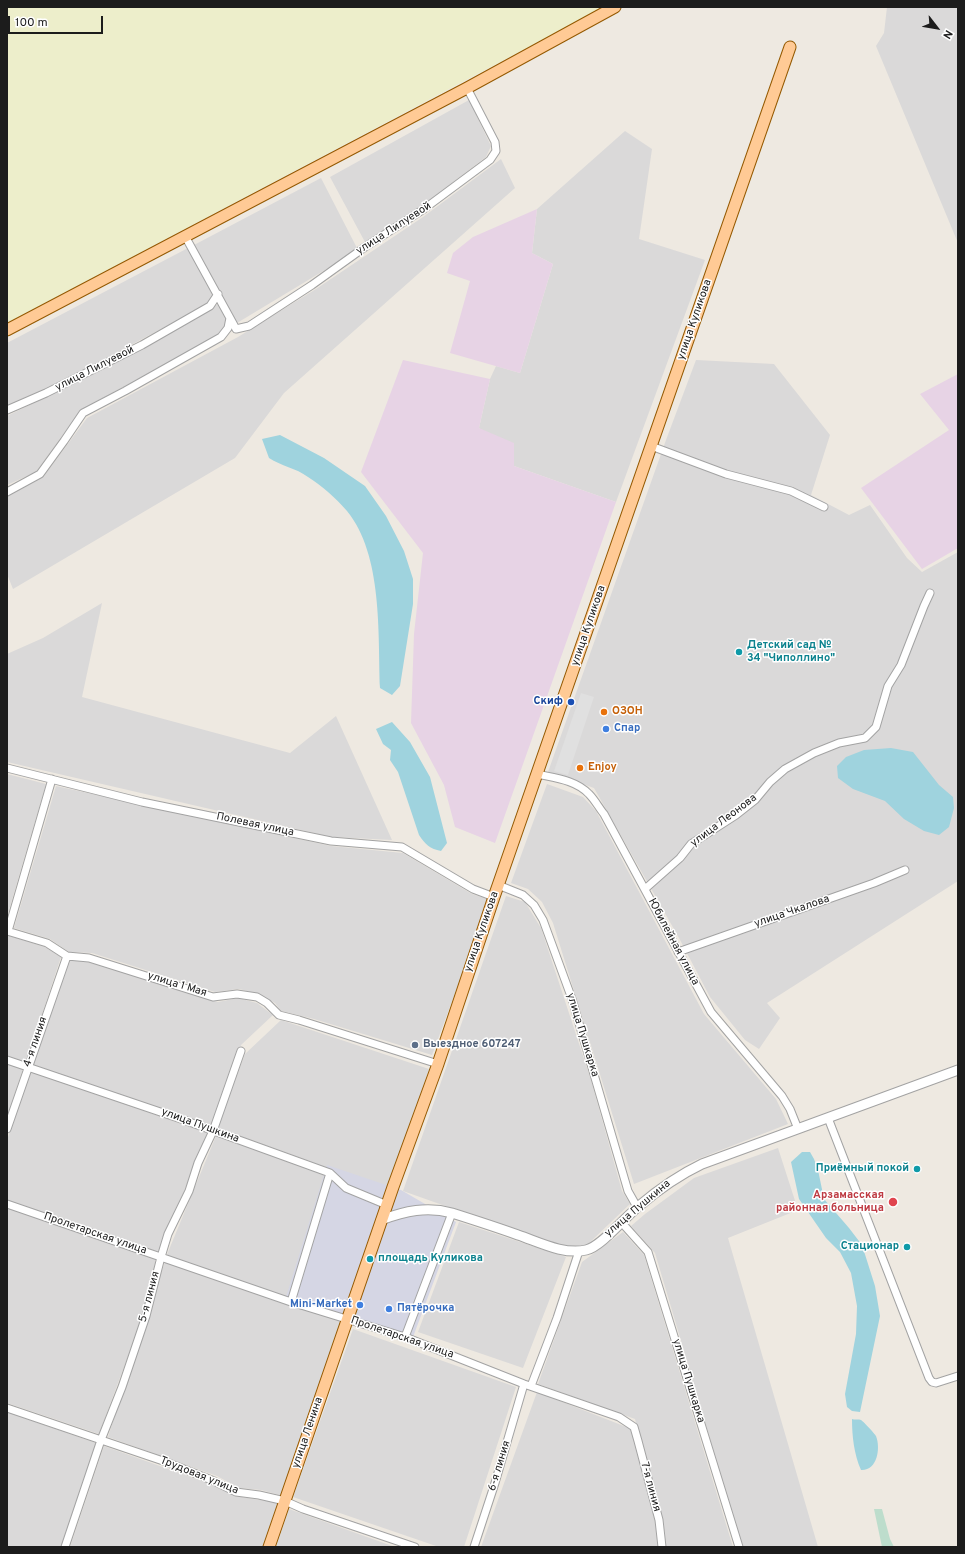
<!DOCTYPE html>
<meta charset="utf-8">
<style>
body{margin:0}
#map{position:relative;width:965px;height:1554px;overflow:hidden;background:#eee9e1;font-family:Overpass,sans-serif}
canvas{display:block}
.frame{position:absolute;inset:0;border:8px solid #1c1c1c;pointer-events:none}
.north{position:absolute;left:917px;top:8px;width:40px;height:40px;-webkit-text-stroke:3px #fff;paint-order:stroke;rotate:121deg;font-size:11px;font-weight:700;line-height:16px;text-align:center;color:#1c1c1c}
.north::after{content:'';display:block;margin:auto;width:14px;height:18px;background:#1c1c1c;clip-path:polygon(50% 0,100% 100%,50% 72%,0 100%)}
.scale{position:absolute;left:8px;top:16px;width:95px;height:18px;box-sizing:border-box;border:2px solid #1c1c1c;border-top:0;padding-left:5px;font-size:12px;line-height:14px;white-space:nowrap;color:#1c1c1c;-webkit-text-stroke:3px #fff;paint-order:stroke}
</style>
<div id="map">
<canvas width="965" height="1554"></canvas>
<div class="frame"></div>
<div class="north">N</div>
<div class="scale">100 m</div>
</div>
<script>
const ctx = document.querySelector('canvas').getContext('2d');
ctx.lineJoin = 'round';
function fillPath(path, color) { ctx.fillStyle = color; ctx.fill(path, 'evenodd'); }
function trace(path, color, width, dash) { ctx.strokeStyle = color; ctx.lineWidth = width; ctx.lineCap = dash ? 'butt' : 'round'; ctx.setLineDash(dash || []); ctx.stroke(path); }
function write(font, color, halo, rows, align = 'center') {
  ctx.font = font + ' Overpass,sans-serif'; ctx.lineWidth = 3; ctx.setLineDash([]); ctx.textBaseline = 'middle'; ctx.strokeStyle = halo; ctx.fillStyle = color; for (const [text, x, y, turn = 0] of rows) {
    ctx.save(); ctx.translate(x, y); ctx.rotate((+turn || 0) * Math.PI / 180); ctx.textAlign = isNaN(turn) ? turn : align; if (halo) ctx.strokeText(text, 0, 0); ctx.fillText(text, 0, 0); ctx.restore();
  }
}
fillPath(new Path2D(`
 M887 7H958V243L876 46 884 33Z
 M469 100 491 146 486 157 423 205 365 242 330 177Z
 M625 131 652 149 639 239 705 260 616 502 514 466 479 428 490 379 496 366 520 373 553 264 532 253 537 209Z
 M501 159 515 188 284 393 235 458 13 589 7 574V496L44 476 87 418 238 337 316 289 423 217Z
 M321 178 358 250 237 323 194 245Z
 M188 248 213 295 208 304 50 388 7 406V343Z
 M220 302 227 320 221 334 81 410 36 472 7 485V416L103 369 209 311Z
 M696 360 774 364 830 435 811 495 849 515 870 505 907 558 922 572 958 552V881L767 1003 780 1018 759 1049 745 1040 710 997 679 938 594 788 548 772 666 440Z
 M102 603 82 697 290 753 336 716 392 840 331 837 7 762V654L43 638Z
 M7 774 46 784 7 917Z
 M547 784 583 797 596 811 704 1014 776 1099 788 1124 634 1184 553 923 542 902 528 889 511 883Z
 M56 786 331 846 403 853 472 894 490 900 432 1055 314 1019 281 1011 275 1003 258 994 239 989 215 992 92 953 69 952 50 939 14 928Z
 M506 896 525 902 541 928 591 1080 622 1191 630 1204 587 1245 570 1247 555 1245 403 1191Z
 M7 935 45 947 61 957 26 1063 7 1056Z
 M68 960 89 961 218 1002 238 998 257 1003 273 1015 241 1045 211 1126 32 1065Z
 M281 1020 429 1069 385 1200 331 1169 217 1128 245 1054Z
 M7 1064 23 1069 7 1117Z
 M30 1071 208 1133 159 1252 7 1201V1140Z
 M216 1136 328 1176 381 1207 283 1496 261 1490 239 1488 217 1476 108 1437 168 1252Z
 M778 1148 798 1210 728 1238 818 1547H742L655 1253 631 1226 645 1214 694 1178Z
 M7 1208 156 1259 143 1316 99 1434 7 1403Z
 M459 1222 566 1257 523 1368 418 1332Z
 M623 1232 644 1255 733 1547H665L662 1517 635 1419 538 1384 582 1262Z
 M353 1329 516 1387 464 1547H439L293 1497Z
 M537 1392 634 1430 657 1530 658 1547H481Z
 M7 1412 96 1443 61 1547H7Z
 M104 1446 213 1485 235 1496 280 1503 264 1547H70Z
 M289 1509 395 1547H276Z`), '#dad9d9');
fillPath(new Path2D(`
 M537 209 532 253 553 264 520 373 450 353 470 281 447 273 453 253 473 237Z
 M403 360 490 379 479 428 514 443V466L616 502 495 843 455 827 444 785 411 723 414 634 423 553 361 472Z
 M958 374V548L922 569 861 488 949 430 920 394Z`), '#e7d3e5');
fillPath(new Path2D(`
 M7 7H604L7 323Z`), '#edeecb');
fillPath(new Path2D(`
 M874 1509H882L890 1539 894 1547H882Z`), '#bdddcc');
fillPath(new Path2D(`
 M581 693 594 697 568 775 554 771Z`), '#e0e0e0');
fillPath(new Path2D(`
 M327 1165 401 1190 456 1222 413 1337 286 1297Z`), '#d5d6e4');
fillPath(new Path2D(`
 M280 435 324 458 365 486 386 516 404 551 413 579V604L400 686 392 695 380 688C378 634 383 555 347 511 336 498 322 486 308 477 296 468 281 466 269 458L262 439Z
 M392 722 410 742 430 777 447 843 441 851C430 849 425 844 419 835L398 772 390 760 391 750 383 744 376 729Z
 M891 748 913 752 939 785 953 797 954 808 949 827 939 835 924 831 904 819 885 801 853 789 838 778 837 766 846 757 864 750Z
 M802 1152H810L814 1159 818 1170 824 1199 849 1228 862 1245 875 1286 880 1316 860 1412 852 1411 847 1407 845 1394 856 1334 857 1306 851 1273 840 1252 826 1238 799 1199 791 1162Z
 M852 1419C854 1420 859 1419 861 1420 864 1422 875 1434 876 1436 881 1449 877 1471 861 1470 854 1454 852 1436 852 1419Z`), '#9fd3de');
const minor = new Path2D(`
 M230 318 236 329 249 326 312 285 365 247 424 209 490 160 496 151 495 142 467 88
 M7 410 46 393 142 345 210 306 218 294
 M651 446 726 474 791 491 824 507
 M7 492 40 474 64 441 83 413 125 391 221 337 228 328 230 318 185 236
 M7 768 142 802 331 841 402 847 473 889 494 897
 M537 774C555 778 576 780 589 794 595 800 599 808 604 814L711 1012 782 1096 790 1109 798 1129
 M498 885 523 895 534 905 543 920 572 999 628 1191 637 1207
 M645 889 680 858 691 844 736 815 755 800 770 782 785 769 814 753 839 743 865 738 876 727 888 686 901 665 924 606 930 593
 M7 931 47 943 67 956 89 958 213 997 237 994 257 997 267 1003 279 1015 299 1020 438 1064
 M8 931 52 779
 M678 952 874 883 905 870
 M7 1060 181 1119 330 1173 346 1188 387 1205
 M828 1118 929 1378 932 1382 936 1383 958 1376
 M7 1129 67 956
 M7 1204 291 1302 405 1337 524 1384 619 1417 634 1427 638 1441 659 1520 662 1547
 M622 1223 648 1252 739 1547
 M291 1302 330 1173
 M405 1337 452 1213
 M531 1386 557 1318 579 1251
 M7 1408 166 1462 214 1481 236 1492 259 1495 285 1501 303 1509 415 1547
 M65 1547 101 1440 122 1387 146 1316 161 1257 168 1234 189 1191 198 1163 213 1131 241 1051
 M474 1547 495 1483 524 1384`);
const tertiary = new Path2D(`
 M381 1220C405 1211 427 1206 452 1213 474 1220 496 1227 518 1235 539 1242 563 1255 586 1250 601 1247 626 1216 639 1206 659 1189 679 1175 702 1164L958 1070`);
const primary = new Path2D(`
 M7 330 467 88 615 7
 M269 1547 393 1187 438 1064 494 897 790 47`);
trace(minor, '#a3a3a3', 9);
trace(tertiary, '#a3a3a3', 11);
trace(primary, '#945900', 13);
trace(minor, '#fff', 7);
trace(tertiary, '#fff', 9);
trace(primary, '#ffca95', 11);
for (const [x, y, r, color] of [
 [739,652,4,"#0f9aa8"],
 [571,702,4,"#1a4fb4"],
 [604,712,4,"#e8710a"],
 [606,729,4,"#3f7fe0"],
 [580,768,4,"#e8710a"],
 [415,1045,4,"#5c6f8a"],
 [917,1169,4,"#0f9aa8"],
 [893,1202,5,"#e0444e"],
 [907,1247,4,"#0f9aa8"],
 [370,1259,4,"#0f9aa8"],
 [360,1305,4,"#3f7fe0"],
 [389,1309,4,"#3f7fe0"]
]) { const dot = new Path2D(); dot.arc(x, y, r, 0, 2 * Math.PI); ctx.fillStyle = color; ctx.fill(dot); trace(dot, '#fff', 1.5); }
write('11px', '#1c1c1c', '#fff', [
 ["улица Лилуевой",394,229,-33],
 ["улица Куликова",695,320,-71],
 ["улица Лилуевой",95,369,-27],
 ["улица Куликова",589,626,-71],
 ["улица Леонова",724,821,-37],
 ["Полевая улица",255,825,12],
 ["улица Чкалова",792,912,-19],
 ["улица Куликова",482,932,-71],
 ["Юбилейная улица",673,942,62],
 ["улица 1 Мая",177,985,17],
 ["улица Пушкарка",582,1035,73],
 ["4-я линия",36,1042,-71],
 ["улица Пушкина",200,1126,20],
 ["улица Пушкина",638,1209,-40],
 ["Пролетарская улица",95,1234,19],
 ["5-я линия",150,1297,-75],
 ["Пролетарская улица",402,1338,19],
 ["улица Пушкарка",688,1381,73],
 ["улица Ленина",308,1433,-71],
 ["6-я линия",500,1466,-73],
 ["Трудовая улица",199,1476,22],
 ["7-я линия",650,1487,75]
]);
write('bold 11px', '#0d838f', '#fff', [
 ["Детский сад №",747,646],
 ["34 \"Чиполлино\"",747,659],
 ["Приёмный покой",909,1169,"right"],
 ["Стационар",899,1247,"right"],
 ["площадь Куликова",378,1259]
], 'left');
write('bold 11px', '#164399', '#fff', [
 ["Скиф",563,702]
], 'right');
write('bold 11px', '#c56008', '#fff', [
 ["ОЗОН",612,712],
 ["Enjoy",588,768]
], 'left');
write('bold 11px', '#366cbe', '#fff', [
 ["Спар",614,729],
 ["Mini-Market",352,1305,"right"],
 ["Пятёрочка",397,1309]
], 'left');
write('bold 11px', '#4e5e75', '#fff', [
 ["Выездное 607247",423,1045]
], 'left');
write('bold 11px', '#be3a42', '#fff', [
 ["Арзамасская",884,1196],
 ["районная больница",884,1209]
], 'right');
</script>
